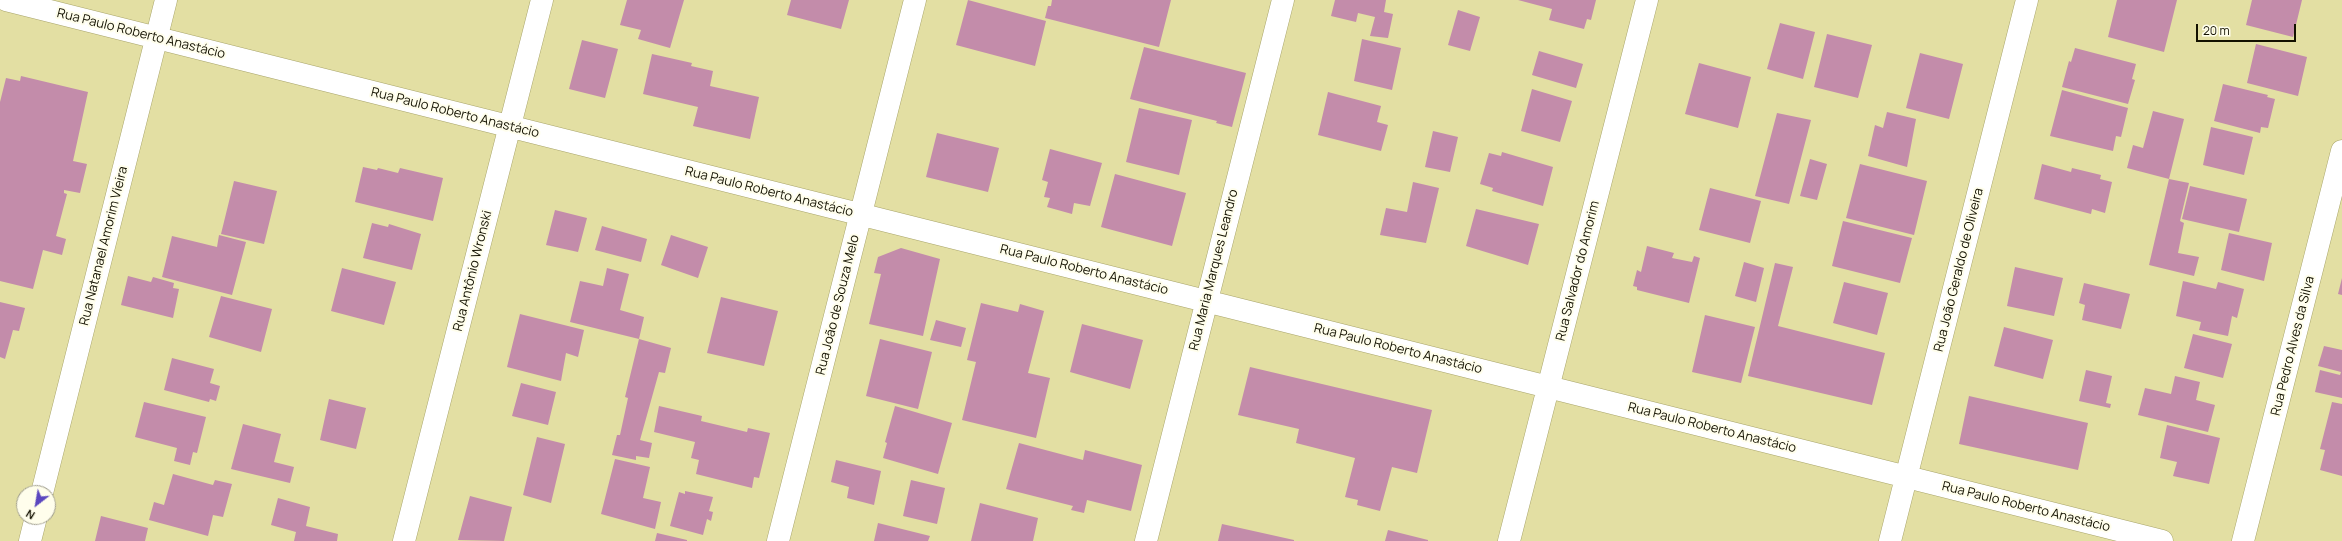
<!DOCTYPE html>
<meta charset="utf-8">
<style>
body{margin:0}
#map{position:relative;width:2342px;height:541px;overflow:hidden;background:#e3dfa3;font-family:Manrope,sans-serif}
canvas{display:block}
.north{position:absolute;left:16px;top:485px;width:40px;height:40px;box-sizing:border-box;background:#fffeec;border:1px solid #a19f8e;border-radius:50%;rotate:211deg;font-size:11px;font-weight:700;line-height:16px;text-align:center;color:#131100}
.north::after{content:'';display:block;margin:auto;width:14px;height:18px;background:#5b47bf;clip-path:polygon(50% 0,100% 100%,50% 72%,0 100%)}
.scale{position:absolute;left:2196px;top:24px;width:100px;height:18px;box-sizing:border-box;border:2px solid #131100;border-top:0;padding-left:5px;font-size:12px;line-height:14px;white-space:nowrap;color:#131100;-webkit-text-stroke:3px #fffeec;paint-order:stroke}
</style>
<div id="map">
<canvas width="2342" height="541"></canvas>
<div class="north">N</div>
<div class="scale">20 m</div>
</div>
<script>
const ctx = document.querySelector('canvas').getContext('2d');
ctx.lineJoin = 'round';
function fillPath(path, color) { ctx.fillStyle = color; ctx.fill(path, 'evenodd'); }
function trace(path, color, width, dash) { ctx.strokeStyle = color; ctx.lineWidth = width; ctx.lineCap = dash ? 'butt' : 'round'; ctx.setLineDash(dash || []); ctx.stroke(path); }
function write(font, color, halo, rows, align = 'center') {
  ctx.font = font + ' Manrope,sans-serif'; ctx.lineWidth = 4; ctx.setLineDash([]); ctx.textBaseline = 'middle'; ctx.strokeStyle = halo; ctx.fillStyle = color; for (const [text, x, y, turn = 0] of rows) {
    ctx.save(); ctx.translate(x, y); ctx.rotate((+turn || 0) * Math.PI / 180); ctx.textAlign = isNaN(turn) ? turn : align; if (halo) ctx.strokeText(text, 0, 0); ctx.fillText(text, 0, 0); ctx.restore();
  }
}
fillPath(new Path2D(`
 M627 0H684L670 48 638 39 641 30 620 25Z
 M791 0H849L841 29 787 15Z
 M968 0 1046 21 1035 66 956 45Z
 M1052 0H1171L1159 47 1045 18 1048 6H1051Z
 M1335 0H1386L1384 12 1393 14 1388 38 1370 36 1375 17 1358 13 1356 22 1331 16Z
 M1518 0H1596L1591 20 1587 19 1584 29 1549 20 1552 9Z
 M2117 0H2177L2164 52 2108 37Z
 M2252 0H2302L2293 37 2246 25Z
 M1458 10 1480 17 1470 51 1448 45Z
 M1780 23 1815 32 1803 79 1767 69Z
 M1827 34 1872 45 1858 98 1814 87Z
 M1362 39 1401 48 1392 90 1354 81Z
 M582 40 618 49 605 98 569 89Z
 M2256 44 2307 57 2298 96 2247 83Z
 M1144 47 1246 73 1232 127 1216 123 1217 121 1130 99Z
 M2075 48 2136 64 2132 79 2135 80 2128 104 2062 87 2069 61 2071 62Z
 M1539 51 1583 64 1576 88 1532 75Z
 M1920 53 1963 64 1949 119 1906 108Z
 M652 54 692 63 691 66 713 71 710 86 759 97 750 139 693 126 698 107 643 94Z
 M1699 63 1751 77 1738 128 1685 114Z
 M21 76 88 92 73 161 87 164 80 193 64 190V193L67 194 56 236 66 239 62 255 43 250 33 289 0 281V102L6 78 20 81Z
 M2223 84 2268 95 2267 97 2275 99 2268 128 2261 127 2260 133 2214 121Z
 M1532 89 1572 101 1560 142 1521 131Z
 M2062 90 2128 108 2121 137 2116 136 2113 151 2050 136Z
 M1328 92 1381 106 1377 122 1388 125 1381 151 1318 135Z
 M1139 108 1192 120 1179 175 1126 162Z
 M2153 111 2184 119 2169 179 2127 168 2133 145 2143 148Z
 M1887 112 1916 119 1907 167 1868 156 1875 125 1883 128Z
 M1777 113 1811 120 1789 204 1755 196Z
 M2211 127 2253 137 2244 175 2203 165Z
 M1433 131 1458 137 1450 172 1425 167Z
 M937 133 999 148 988 192 926 177Z
 M1050 149 1102 163 1090 206 1074 203 1072 214 1047 207 1050 198 1044 197 1048 182 1042 180Z
 M1502 152 1553 167 1543 206 1492 191 1493 188 1480 184 1489 153 1501 156Z
 M1810 159 1827 164 1817 200 1800 196Z
 M1860 164 1927 181 1914 235 1846 218Z
 M2042 164 2071 172 2072 168 2101 175 2100 179 2112 182 2105 213 2092 209 2091 214 2034 199Z
 M363 167 377 170 378 168 398 173 400 168 443 178 433 221 355 202Z
 M1115 174 1186 193 1172 246 1101 227Z
 M2169 179 2189 183 2180 221 2184 223 2178 253 2199 257 2194 276 2149 265Z
 M234 181 277 191 264 244 221 234Z
 M1413 182 1439 188 1426 243 1380 235 1386 208 1407 212Z
 M2190 186 2247 199 2239 232 2182 219Z
 M1710 188 1761 201 1750 243 1699 230Z
 M1476 209 1539 224 1528 265 1466 246Z
 M555 210 587 218 578 252 546 245Z
 M1843 221 1912 238 1900 283 1832 266Z
 M372 223 388 227 389 224 421 234 412 270 363 258Z
 M602 226 647 239 641 262 595 250Z
 M2229 233 2272 243 2264 281 2221 270Z
 M219 235 246 242 232 295 162 277 172 236 217 247Z
 M671 235 708 247 698 278 661 265Z
 M1647 246 1674 253 1672 258 1692 262 1694 256 1700 258 1689 303 1637 290V287L1633 286 1637 270 1641 272Z
 M901 248 940 259 923 336 869 324 881 274 874 273 878 257Z
 M1744 262 1764 268 1756 302 1735 296Z
 M1775 263 1793 267 1778 326 1885 353 1872 405 1748 376Z
 M2015 267 2063 278 2054 316 2007 306Z
 M342 268 396 282 384 325 331 311Z
 M607 268 629 274 620 310 644 317 639 339 570 322 580 281 603 286Z
 M128 276 151 282 153 277 174 283 173 288 179 289 173 318 121 305Z
 M2342 278V295L2338 294Z
 M2183 281 2216 289 2218 282 2244 289 2237 318 2232 316 2228 336 2199 330 2201 322 2176 316Z
 M1844 282 1888 293 1877 335 1833 323Z
 M2084 283 2130 294 2121 329 2082 320 2085 305 2079 303Z
 M221 296 272 309 261 352 209 337Z
 M721 297 778 311 764 366 707 353Z
 M0 302 25 308 19 331 13 330 5 359 0 357Z
 M981 303 1018 312 1020 304 1044 311 1028 373 1050 378 1036 438 962 420 976 362 967 360Z
 M520 314 584 330 578 357 566 353 561 381 507 367Z
 M1705 315 1755 327 1741 383 1692 372Z
 M936 320 966 328 961 347 930 340Z
 M1082 324 1143 340 1130 389 1070 372Z
 M2004 327 2053 340 2043 379 1994 366Z
 M2193 334 2232 344 2223 378 2184 368Z
 M639 339 671 348 665 373 659 372 640 440 652 443 649 458 636 456V460L612 455 617 435H620L628 398 625 397Z
 M880 339 932 352 918 409 866 396Z
 M2324 346 2342 350V398L2315 392 2320 370 2340 375 2341 372 2318 366Z
 M172 358 214 369 210 383 220 386 216 401 210 399 209 402 164 390Z
 M1250 367 1432 410 1417 473 1392 467 1380 511 1357 505 1358 500 1345 497 1355 458 1296 443 1299 429 1238 415Z
 M2086 370 2112 376 2106 403 2111 404 2110 408 2079 401Z
 M2175 376 2200 382 2196 400 2215 405 2208 432 2138 415 2145 388 2171 394Z
 M521 383 556 392 548 425 512 416Z
 M1969 396 2088 423 2078 470 1959 444Z
 M329 399 366 408 356 449 320 440Z
 M144 402 206 417 197 453 193 452 190 465 174 461 177 448 135 437Z
 M2332 402 2342 404V476L2320 470 2325 450 2320 449Z
 M659 406 702 416 701 421 747 432 748 428 770 433 759 478 754 477 752 488 696 474 699 460 691 458 695 442 654 432Z
 M895 406 952 423 938 474 883 458 887 443 885 442Z
 M243 424 281 434 274 462 294 467 290 483 231 469Z
 M2167 425 2220 438 2209 484 2173 476 2177 462 2160 458Z
 M537 437 565 444 551 503 523 495Z
 M1019 443 1083 460 1085 450 1142 465 1131 511 1087 500 1084 513 1071 510 1073 506 1006 489Z
 M615 459 650 467 643 498 661 502 655 529 601 514Z
 M836 460 881 471 874 505 847 498 849 487 831 482Z
 M173 474 213 485 215 480 232 484 223 517 213 515 208 536 149 520 154 502 164 505Z
 M911 480 945 488 937 524 903 516Z
 M685 491 713 497 709 511 713 512 711 521 707 519 703 535 670 526 679 492 685 494Z
 M470 496 512 507 504 541 458 540Z
 M278 498 310 507 306 526 338 534 337 541H294L296 532 271 525Z
 M980 503 1038 518 1033 541H971Z
 M101 516 148 528 145 541H95Z
 M878 523 930 536 928 541H874Z
 M1222 524 1294 540V541H1218Z
 M1388 530 1428 540V541H1385Z
 M657 533 687 540V541H655Z`), '#c38caa');
const minor = new Path2D(`
 M6 0 2162 541
 M42 493 166 0
 M30 541 36 517
 M404 541 542 0
 M778 541 915 0
 M1146 541 1283 0
 M1509 541 1647 0
 M1890 541 2027 0
 M2243 541 2342 151`);
trace(minor, '#a8a46a', 23);
trace(minor, '#fff', 22);
write('13px', '#131100', '#fffeec', [
 ["Rua Paulo Roberto Anastácio",141,34,14],
 ["Rua Paulo Roberto Anastácio",455,113,14],
 ["Rua Paulo Roberto Anastácio",769,192,14],
 ["Rua Natanael Amorim Vieira",104,246,-76],
 ["Rua Paulo Roberto Anastácio",1084,270,14],
 ["Rua Maria Marques Leandro",1214,270,-76],
 ["Rua João Geraldo de Oliveira",1959,270,-76],
 ["Rua Antônio Wronski",473,271,-76],
 ["Rua Salvador do Amorim",1578,271,-76],
 ["Rua João de Souza Melo",838,305,-76],
 ["Rua Pedro Alves da Silva",2293,346,-76],
 ["Rua Paulo Roberto Anastácio",1398,349,14],
 ["Rua Paulo Roberto Anastácio",1712,428,14],
 ["Rua Paulo Roberto Anastácio",2026,507,14]
]);
</script>
